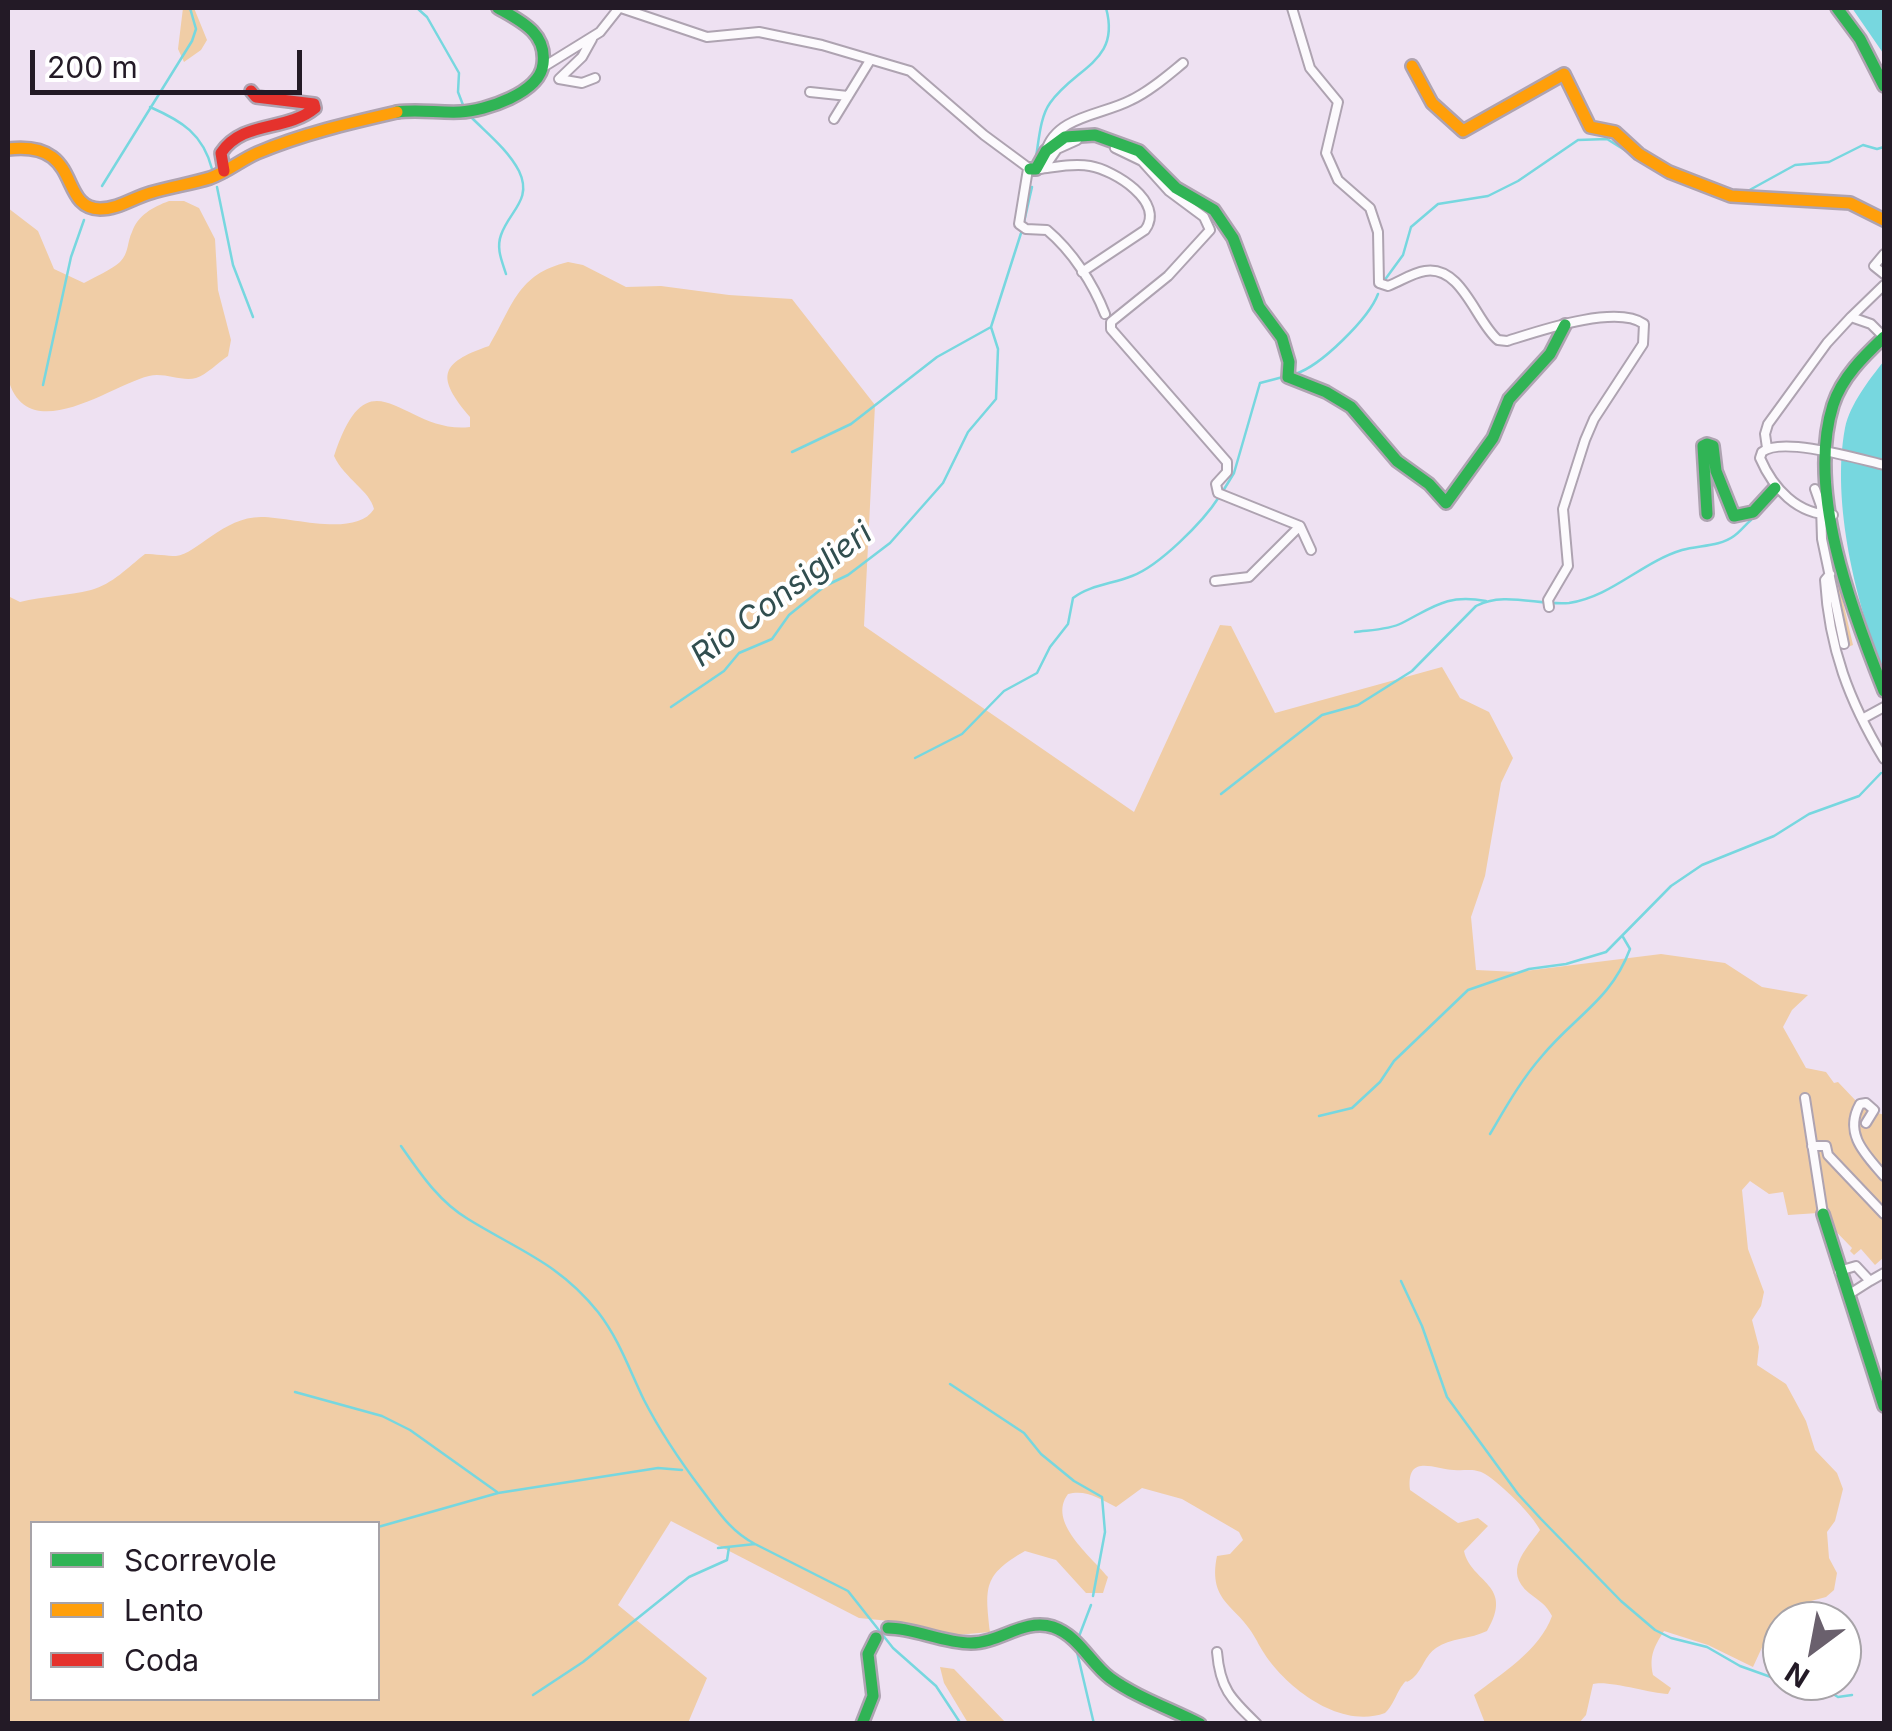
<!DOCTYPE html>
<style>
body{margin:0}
#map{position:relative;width:1892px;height:1731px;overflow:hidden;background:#eee1f2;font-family:Inter,sans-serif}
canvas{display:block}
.frame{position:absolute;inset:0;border:10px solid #231a26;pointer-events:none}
.legend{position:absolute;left:30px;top:1521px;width:350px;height:180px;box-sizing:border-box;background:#fff;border:2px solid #a7a3a8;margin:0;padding:12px 18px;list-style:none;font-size:30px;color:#231a26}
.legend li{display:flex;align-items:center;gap:20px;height:50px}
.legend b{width:50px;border:2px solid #a7a3a8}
.north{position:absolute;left:1762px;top:1601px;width:100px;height:100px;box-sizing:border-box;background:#fff;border:2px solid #a7a3a8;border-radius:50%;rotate:212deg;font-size:28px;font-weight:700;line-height:40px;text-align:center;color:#231a26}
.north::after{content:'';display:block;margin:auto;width:35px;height:45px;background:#6a606d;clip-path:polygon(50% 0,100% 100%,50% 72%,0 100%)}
.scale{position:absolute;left:30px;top:50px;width:272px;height:45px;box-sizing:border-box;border:5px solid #231a26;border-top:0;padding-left:12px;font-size:30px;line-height:35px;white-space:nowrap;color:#231a26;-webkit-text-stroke:8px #fff;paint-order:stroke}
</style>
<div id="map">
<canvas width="1892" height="1731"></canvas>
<div class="frame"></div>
<ul class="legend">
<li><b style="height:12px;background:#30b455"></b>Scorrevole</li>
<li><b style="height:12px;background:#ff9f0a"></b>Lento</li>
<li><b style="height:12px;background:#e5322d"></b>Coda</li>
</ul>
<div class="north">N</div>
<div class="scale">200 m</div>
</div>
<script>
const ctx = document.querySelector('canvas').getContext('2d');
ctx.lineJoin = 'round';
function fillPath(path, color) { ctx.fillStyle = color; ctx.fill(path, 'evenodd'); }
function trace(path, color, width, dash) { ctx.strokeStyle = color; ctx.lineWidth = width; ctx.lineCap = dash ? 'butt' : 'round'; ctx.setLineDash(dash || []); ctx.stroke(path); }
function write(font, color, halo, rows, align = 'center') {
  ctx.font = font + ' Inter,sans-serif'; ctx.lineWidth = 8; ctx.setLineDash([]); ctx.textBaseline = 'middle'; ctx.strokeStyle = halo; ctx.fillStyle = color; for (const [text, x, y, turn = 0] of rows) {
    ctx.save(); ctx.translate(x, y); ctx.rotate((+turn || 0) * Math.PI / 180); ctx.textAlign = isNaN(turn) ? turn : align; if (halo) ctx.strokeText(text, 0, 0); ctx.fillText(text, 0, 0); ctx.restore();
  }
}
fillPath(new Path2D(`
 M183 8H194L207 40 201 50 184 62 178 49Z
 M169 201H184L199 208 215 239 218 290 231 340 228 356C219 362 206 375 196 378 182 382 164 372 149 376 111 385 28 449 8 379V208L38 231 54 269 84 283C95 277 111 270 120 262 129 253 127 242 132 232 138 215 153 207 169 201Z
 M568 262 583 265 626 287 661 286 729 295 792 299 875 405 864 626 1134 812 1220 625 1231 626 1275 713 1442 667 1460 698 1489 712 1513 758 1501 783 1485 876 1471 917 1476 970 1517 972 1661 954 1725 963 1762 987 1808 995 1792 1010 1783 1027 1806 1068 1826 1072 1834 1083 1838 1082 1857 1102 1863 1099 1876 1106 1878 1113 1884 1115V1257L1875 1265 1861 1249 1854 1255 1850 1251 1852 1248 1818 1213 1788 1215 1783 1192 1769 1194 1750 1181 1742 1190 1748 1249 1764 1292 1761 1306 1752 1320 1759 1347 1757 1365 1786 1384 1806 1421 1815 1450 1837 1473 1843 1489 1835 1521 1827 1532 1829 1558 1837 1573 1834 1590 1826 1597 1811 1601 1801 1621H1782V1627L1770 1630 1753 1667 1708 1645 1664 1631C1654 1647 1649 1656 1653 1675L1671 1688 1668 1694C1649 1693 1608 1680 1593 1684L1586 1715 1579 1723H1485L1474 1695C1501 1674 1540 1650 1552 1616 1546 1604 1539 1601 1529 1593 1503 1571 1525 1551 1540 1530 1532 1514 1501 1484 1485 1474 1474 1468 1466 1471 1454 1470 1434 1469 1406 1453 1410 1490L1458 1523 1478 1518 1488 1526 1464 1551C1471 1583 1515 1584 1487 1631 1471 1639 1450 1638 1436 1648 1425 1655 1423 1669 1413 1678 1402 1687 1410 1675 1401 1687 1396 1695 1392 1707 1385 1713 1336 1731 1276 1680 1257 1641 1239 1605 1207 1604 1217 1556L1230 1554 1243 1540 1239 1532 1182 1499 1142 1488 1116 1507C1100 1499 1086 1489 1068 1494 1047 1522 1090 1555 1108 1577L1103 1593H1086L1056 1560 1025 1551C983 1575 985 1587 990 1632L957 1635 900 1622 859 1618 671 1521 618 1605 707 1678 688 1723H8V596L20 602C43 596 68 596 91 590 113 584 128 567 145 554 155 554 167 556 176 556 197 554 223 517 261 517 292 517 356 538 374 509 370 491 345 479 334 456 370 347 403 435 470 427V417C436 377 439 363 489 346 513 306 517 274 568 262ZM32 1524H378V1698H32Z
 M1827 532 1853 645 1835 652 1822 550Z
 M940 1667 954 1669 1006 1723H968L944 1683Z`), '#f0cda6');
fillPath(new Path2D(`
 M1852 8H1884V55L1883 53Z
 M1884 361V673C1856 604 1831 502 1845 428 1850 404 1869 380 1884 361Z`), '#77d7df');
trace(new Path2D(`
 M417 8 427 17 459 73 458 92 463 105
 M150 107C182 121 203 134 212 169
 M472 118C488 134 508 150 519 171 533 200 509 211 501 235 496 249 502 261 506 274
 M1036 157C1039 140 1040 117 1050 103 1075 67 1121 62 1106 8
 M102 186 192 41 196 29 190 8
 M217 187 233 265 253 317
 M1746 192 1795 165 1829 162 1863 145 1877 149 1884 147
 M1024 222 1032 187
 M1384 281 1403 255 1411 227 1438 204 1488 196 1518 181 1578 140 1607 139 1631 154
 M1295 374C1321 366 1369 318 1378 294
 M43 385 71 257 84 220
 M792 452 851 424 937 357 991 327
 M1223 491 1234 473 1260 383 1283 377
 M1355 632C1369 630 1389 630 1402 623 1435 606 1447 594 1486 601
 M671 707 724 671 739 653 772 639 789 615 825 586 848 575 890 543 943 483 968 432 996 399 998 349 991 327 1022 230
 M915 758 962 734 1004 691 1037 673 1050 647 1068 624 1073 598C1090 585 1112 584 1132 576 1159 566 1203 522 1219 497
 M1221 794 1322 715 1358 705 1412 671 1476 606C1504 591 1539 606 1569 603 1611 597 1642 562 1682 550 1699 545 1719 547 1734 536 1740 532 1745 525 1751 520
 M1319 1116 1352 1108 1380 1082 1394 1061 1468 990 1529 969 1566 964 1606 952 1671 886 1702 865 1774 836 1809 814 1859 796 1881 773
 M1490 1134C1506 1107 1521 1080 1542 1056 1575 1016 1611 1000 1630 949L1623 937
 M401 1146C420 1173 439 1202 468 1219 518 1250 559 1263 598 1312 619 1339 629 1369 644 1400 661 1433 680 1461 702 1490 718 1511 730 1531 755 1544
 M1401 1281 1422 1326 1447 1397 1518 1494 1541 1519 1621 1601 1655 1630 1671 1638 1707 1647 1740 1666 1782 1681
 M950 1384 1024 1433 1041 1454 1074 1481 1102 1497 1105 1532 1093 1596
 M295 1392 382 1416 410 1430 497 1492
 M378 1527 498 1493 658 1468 682 1470
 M718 1548 755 1544 848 1591 893 1648 936 1686 961 1724
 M1078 1639 1091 1605
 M1077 1652 1094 1724
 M1791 1681 1815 1683 1838 1697 1852 1695
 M533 1695 583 1662 689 1577 727 1560 729 1547`), '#77d7df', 2.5);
const street = new Path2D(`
 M621 8 707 37 759 32 822 45 910 71 984 135 1030 169
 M1292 8 1310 68 1338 102 1326 153 1338 180 1370 208 1378 232 1379 283 1388 286C1401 281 1412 273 1425 271 1462 265 1476 322 1498 340L1507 341C1539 331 1616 304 1644 324L1643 344 1594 419 1585 440 1563 509 1568 566 1548 600 1549 607
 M592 39 582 57 559 79 582 83 595 78
 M545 66 600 32 619 8
 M810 92 848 96
 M834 119 869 62
 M1115 148 1142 161 1169 191 1204 217 1210 230 1168 276 1111 322V329L1227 462V472L1216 484 1218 493 1300 526 1311 550
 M1046 151C1056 116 1103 115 1131 100 1150 91 1167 76 1183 63
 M1044 168 1057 149 1077 140
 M1028 169 1019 224 1026 229 1047 230C1072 251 1093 283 1105 314
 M1040 169C1056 167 1074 163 1090 166 1114 170 1166 202 1145 230L1082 272
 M1884 254 1874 266 1884 274
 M1851 317 1884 285
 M1767 448 1765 434 1768 424 1827 343 1851 317 1871 324 1884 337
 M1815 489 1821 506 1822 539 1844 644
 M1833 515C1797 515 1773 488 1760 458L1762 452C1782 436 1859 459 1884 465
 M1830 574 1825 580C1829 648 1849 701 1884 759
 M1215 581 1249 577 1300 526
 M1862 719 1884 707
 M1805 1098 1823 1214
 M1866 1123 1874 1110 1866 1103 1860 1104C1843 1134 1866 1155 1884 1176
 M1812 1146H1826L1828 1155 1884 1214
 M1839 1271 1856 1266 1870 1281 1848 1295
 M1870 1281 1884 1273
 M1217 1652C1220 1689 1231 1699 1257 1724`);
const fast = new Path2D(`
 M1837 8 1860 39 1884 86
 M397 112C417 109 439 113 460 112 485 111 540 93 543 64 547 33 521 21 498 8
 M1030 169H1036L1046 151 1065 137 1095 135 1139 151 1176 188 1214 210 1233 238 1259 307 1282 338 1289 362 1288 377 1326 392 1351 407 1397 461 1429 484 1446 503 1493 438 1509 399 1550 354 1565 325
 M1884 337C1864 356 1842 377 1833 405 1806 491 1852 611 1884 691
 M1707 514 1703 446 1707 444 1713 446 1716 471 1734 516 1753 512 1775 488
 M1823 1214 1884 1406
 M888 1628C915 1628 942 1643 971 1643 1000 1643 1024 1618 1053 1627 1079 1636 1090 1663 1110 1678 1136 1697 1171 1709 1200 1724
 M862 1724 873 1696 868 1654 876 1638`);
const slow = new Path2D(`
 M1412 66 1432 103 1463 131 1564 74 1590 127 1615 132 1639 154 1669 172 1731 196 1850 203 1884 220
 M8 149C84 140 57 208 100 209 118 209 133 198 150 193 170 187 190 184 210 178 227 172 241 160 257 153 302 134 349 123 397 112`);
const jam = new Path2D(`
 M224 171 221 153C243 120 286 132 315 108L314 104 256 97 251 91`);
trace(street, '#aea3b1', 12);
trace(fast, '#aea3b1', 16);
trace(slow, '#aea3b1', 16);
trace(jam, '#aea3b1', 16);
trace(street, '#fcfafd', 8);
trace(fast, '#30b455', 11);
trace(slow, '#ff9f0a', 11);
trace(jam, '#e5322d', 11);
write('italic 32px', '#314e4f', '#fff', [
 ["Rio Consiglieri",782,595,-37]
]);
</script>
